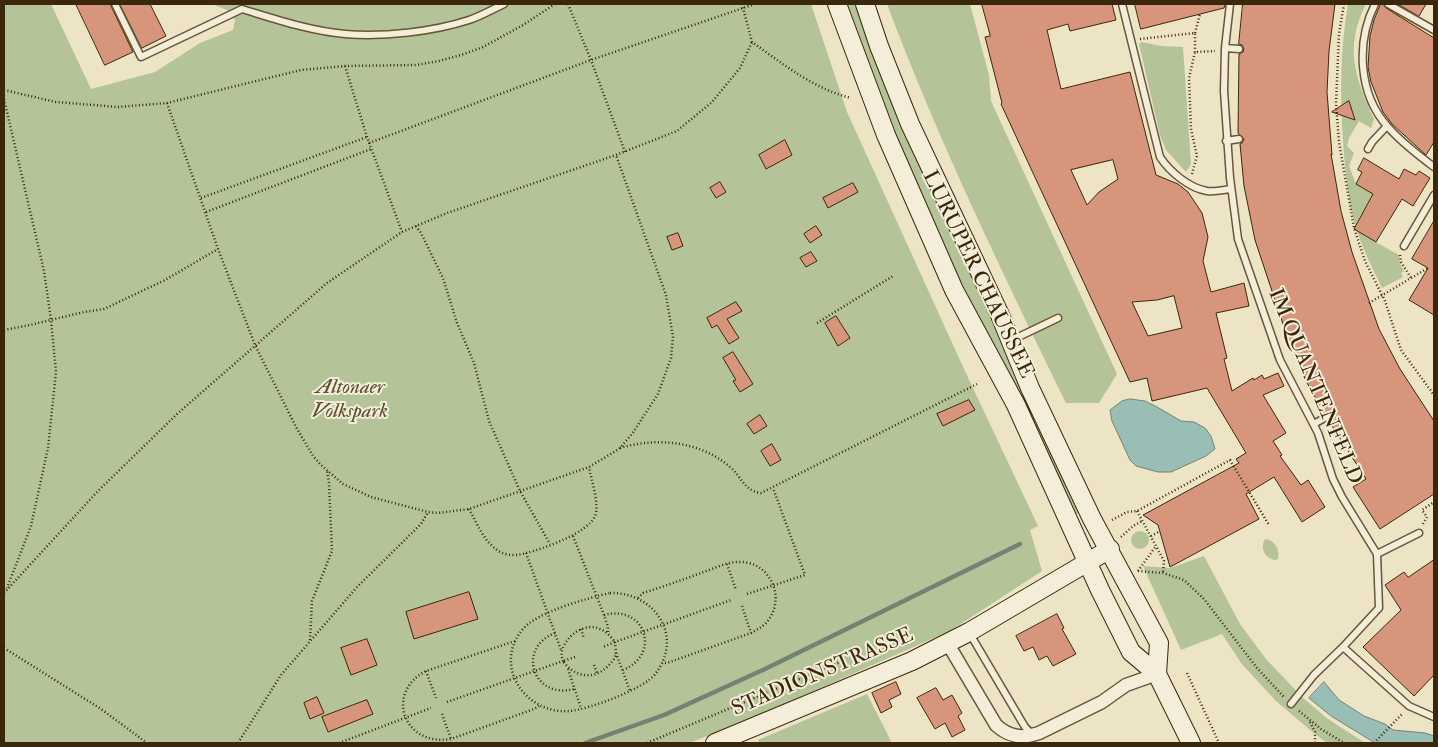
<!DOCTYPE html>
<style>
body{margin:0}
#map{position:relative;width:1438px;height:747px;overflow:hidden;background:#ede3c5;font-family:"IM FELL Double Pica",serif}
canvas{display:block}
.frame{position:absolute;inset:0;border:5px solid #3b270b;pointer-events:none}
</style>
<div id="map">
<canvas width="1438" height="747"></canvas>
<div class="frame"></div>
</div>
<script>
const ctx = document.querySelector('canvas').getContext('2d');
ctx.lineJoin = 'round';
function fillPath(path, color) { ctx.fillStyle = color; ctx.fill(path, 'evenodd'); }
function trace(path, color, width, dash) { ctx.strokeStyle = color; ctx.lineWidth = width; ctx.lineCap = dash ? 'butt' : 'round'; ctx.setLineDash(dash || []); ctx.stroke(path); }
function write(font, color, halo, rows, align = 'center') {
  ctx.font = font + ' "IM FELL Double Pica",serif'; ctx.lineWidth = 4; ctx.setLineDash([]); ctx.textBaseline = 'middle'; ctx.strokeStyle = halo; ctx.fillStyle = color; for (const [text, x, y, turn = 0] of rows) {
    ctx.save(); ctx.translate(x, y); ctx.rotate((+turn || 0) * Math.PI / 180); ctx.textAlign = isNaN(turn) ? turn : align; if (halo) ctx.strokeText(text, 0, 0); ctx.fillText(text, 0, 0); ctx.restore();
  }
}
fillPath(new Path2D(`
 M4 4H51L91 89 155 72 200 43 233 30 235 20 227 10 212 4H811L847 112 964 369 1038 526 1030 530 1042 571 950 631 743 722 689 743H4Z
 M846 4H856L871 44 922 165 1080 512 1075 515 1023 403 967 296 945 248 888 117Z
 M887 4H970L989 75 991 101 1117 374 1099 403H1066C1002 272 938 140 887 4Z
 M1348 4H1366C1344 47 1355 78 1374 119L1371 128 1359 121 1349 138 1347 146 1354 153 1349 166 1356 184 1373 194 1357 222 1369 229 1365 236 1399 255 1400 264 1404 271 1401 273 1403 277 1382 288C1371 265 1359 242 1353 217 1347 193 1345 167 1343 141 1340 95 1340 50 1348 4Z
 M1141 42 1162 46 1183 47 1191 164 1186 172 1166 150 1160 135 1139 44Z
 M1131 540a9 9 0 1 1 18 0a9 9 0 1 1-18 0Z
 M1265 539C1275 540 1280 549 1278 559L1274 560C1264 557 1260 548 1265 539Z
 M1204 556 1240 624 1266 659 1303 698 1328 719 1365 743H1327L1309 729 1276 701 1241 663 1222 634 1181 650 1143 566 1170 568Z
 M867 694 892 743H759L758 740Z`), '#b4c498');
const water = new Path2D(`
 M1130 399 1145 401 1157 407 1181 421 1194 422 1205 428 1211 436 1215 449 1206 456 1171 472H1158L1136 466 1130 460 1112 421 1110 410 1122 401Z
 M1324 682 1339 700 1364 716 1385 724 1393 730 1425 733 1434 736V743H1375L1331 716 1309 698Z`);
fillPath(water, '#99beb6');
trace(water, '#738272', 1);
trace(new Path2D(`
 M585 743 664 715 765 669 1020 544`), '#738272', 4.5);
const building = new Path2D(`
 M76 4H110L133 52 105 65Z
 M120 4H150L166 36 142 48Z
 M982 4H1112L1116 20 1070 31 1068 24 1047 30 1061 89 1130 72 1156 175 1178 184 1188 192 1202 213 1208 237 1203 261 1211 292 1244 283 1249 306 1216 313 1227 358 1224 359 1232 391 1253 378 1254 380 1262 375 1264 379 1278 373 1284 386 1263 395 1286 433 1273 441 1282 455 1280 456 1301 485 1308 480 1325 507 1302 522 1274 477 1246 494 1259 519 1170 567 1158 525 1143 515 1239 463 1236 459 1246 453 1207 388 1152 401 1147 378 1130 382 1001 104 1002 103 985 37 990 36ZM1113 160 1118 179 1099 192 1087 205 1071 170ZM1174 296 1182 328 1148 336 1132 302 1157 300Z
 M1135 4H1225V5L1224 8 1141 29Z
 M1243 4H1335L1329 51 1327 92 1332 155 1331 154 1341 211 1352 252 1379 329 1400 369 1434 421V494L1380 529 1353 487 1366 479 1329 421 1331 417 1330 414 1324 413 1306 381 1285 330 1255 240 1244 186 1240 144 1242 143 1244 139 1238 133 1239 54 1243 52 1244 49 1242 45 1239 44Z
 M1381 4H1383L1386 8 1434 38V142L1426 155 1392 124 1383 112 1371 82 1368 67 1370 36 1374 20Z
 M1398 4H1426L1419 16Z
 M1349 101 1355 120 1332 112Z
 M785 140 792 155 766 169 759 155Z
 M1364 158 1399 179 1404 169 1416 175 1419 171 1430 178 1413 206 1402 199 1376 242 1354 229 1373 194 1356 184 1362 172 1358 170Z
 M720 182 726 192 716 198 710 188Z
 M853 183 858 192 828 208 823 198Z
 M1434 221V315L1409 300 1428 268 1412 259Z
 M816 226 822 235 810 243 804 234Z
 M678 233 683 246 672 250 667 237Z
 M811 252 817 261 806 267 800 258Z
 M736 302 742 311 727 319 739 338 729 344 717 325 712 328 707 318Z
 M836 316 850 338 838 346 825 323Z
 M733 352 753 384 740 392 733 381 736 380 723 358Z
 M969 400 975 410 943 426 937 414Z
 M760 415 767 426 754 434 747 424Z
 M772 444 781 460 770 466 761 451Z
 M1434 560V675L1414 696 1363 647 1401 610 1385 585 1404 572 1408 577Z
 M469 592 478 619 414 639 406 612Z
 M1057 614 1064 628 1062 629 1076 654 1053 666 1047 656 1039 660 1033 647 1024 651 1016 636Z
 M367 639 377 665 351 675 341 648Z
 M896 682 901 694 889 700 892 707 881 713 872 693Z
 M936 688 943 700 952 695 962 713 958 716 965 730 952 737 945 723 935 729 917 698Z
 M317 697 324 713 310 719 304 703Z
 M367 700 373 714 328 732 322 717Z`);
fillPath(building, '#d7967b');
trace(building, '#3b270b', 1);
const lane = new Path2D(`
 M115 4 141 57 242 9C275 19 310 31 345 34 384 37 432 32 469 20 481 16 493 9 504 4
 M1122 4 1160 157C1170 172 1189 188 1207 191 1215 192 1223 190 1231 189
 M1230 4 1225 48 1224 91 1230 178 1238 239 1280 360 1318 433 1333 479 1342 497 1377 554 1379 608 1343 647 1409 706 1434 717
 M1375 4C1356 42 1358 94 1388 127 1401 142 1418 155 1434 167
 M1388 4 1434 30
 M1225 48 1239 49
 M1226 141 1239 139
 M1368 149 1372 142 1387 126
 M1404 246 1434 195
 M1012 340 1058 318
 M1314 424 1326 417
 M1377 554 1419 533
 M970 634 1025 727 1030 732H1035
 M1291 704 1314 675 1343 647`);
const street = new Path2D(`
 M948 644 996 725C1009 737 1022 739 1039 733L1102 702 1126 685 1157 674`);
const secondary = new Path2D(`
 M837 4 886 135 954 290 1016 405 1100 590 1131 652 1157 674 1191 743
 M865 4 879 46 910 124 1000 315 1030 388 1092 519 1159 643 1157 674
 M715 743 912 661 969 632 1110 549`);
trace(lane, '#68563a', 9);
trace(street, '#68563a', 15);
trace(secondary, '#3b270b', 20);
trace(new Path2D(`
 M568 4 591 60 625 152
 M742 4 752 42C783 64 814 89 851 98
 M1344 4 1339 34 1336 103 1339 142 1354 228 1365 261 1385 301 1401 350 1434 395
 M1195 33 1200 14
 M1140 39 1195 33V52
 M345 66 367 137 402 232
 M4 90 56 102 118 107 167 103 301 70 345 66 416 65 439 61 461 55 483 47 523 25 555 4
 M4 99 44 271 51 320 56 372 48 448 31 526 7 588
 M167 103 218 249 255 345 296 427 313 456 321 465 343 484 371 497 428 512 438 513 469 509 589 467 619 449 632 434 658 394 671 358 673 337 666 295 616 155
 M369 143 591 60 752 5
 M1192 174 1197 156 1191 129 1189 78 1195 52 1215 51
 M201 198 367 137
 M206 212 371 149
 M416 226 421 233 443 278 457 323 474 363 489 421 520 491 550 544
 M1400 255 1401 262 1411 278
 M817 323 893 276
 M4 330 30 325 84 312 104 309 165 280 218 249
 M620 448C657 437 700 441 730 467 742 477 744 491 761 493L977 384
 M469 509C477 523 483 540 497 550 505 556 517 556 526 553 543 549 588 533 595 516 600 505 591 479 589 467
 M1137 511 1164 561 1163 573
 M1112 520 1127 512 1137 511 1230 460 1269 525
 M1423 524 1427 517 1422 510 1434 502
 M573 536 604 615 608 627V634
 M1151 536 1160 531
 M1121 537 1133 526 1142 521
 M526 553 561 650
 M727 564 736 590
 M1138 571 1163 573 1184 580 1204 599 1257 668 1284 697
 M1138 571 1156 546
 M4 593 98 491 177 414 327 283 402 232 447 213 616 155 677 131 712 102 740 68 752 42
 M610 593C654 592 684 635 656 673 645 689 589 709 570 711 525 715 492 665 523 629 537 612 588 598 610 593Z
 M747 594 805 575 773 488
 M638 598 643 593C662 587 682 580 701 573 713 569 726 562 738 562 768 560 786 595 769 619 765 626 758 629 751 633L667 663H662
 M742 606 751 633
 M604 615C645 604 662 654 623 670
 M581 629 584 639
 M555 633C516 648 533 700 574 689
 M310 640 312 601 332 551 329 483 327 470
 M515 641 426 671C384 693 404 747 451 739L534 709 539 706
 M4 648 101 709 147 743
 M616 653 630 691
 M575 657 563 661C573 676 593 681 607 667 611 663 615 659 616 654 616 650 615 645 615 642L731 600
 M594 665 597 673
 M568 669 581 708
 M426 671 436 698
 M1187 673 1219 743
 M447 702 563 661C562 657 561 654 562 650 567 635 585 622 600 629 606 631 611 637 615 642L603 647
 M1299 711 1321 729 1344 743
 M442 714 451 739
 M1310 722 1315 732V743
 M238 743 281 675 357 587 421 524 428 512
 M339 743 431 708
 M647 743 840 662
 M1374 743 1403 713`), '#3b270b', 2.5, [1, 2.5]);
trace(lane, '#f3edd9', 6);
trace(street, '#f3edd9', 12);
trace(secondary, '#f3edd9', 18);
trace(new Path2D(`
 M1369 303 1428 268`), '#3b270b', 2.5, [1, 2.5]);
write('21px', '#3b270b', '#f3edd9', [
 ["LURUPER CHAUSSEE",977,275,64],
 ["IM QUANTENFELD",1314,387,67],
 ["STADIONSTRASSE",823,673,-23]
]);
write('italic 21px', '#594e2e', '#f3edd9', [
 ["Altonaer",350,388],
 ["Volkspark",350,412]
]);
</script>
